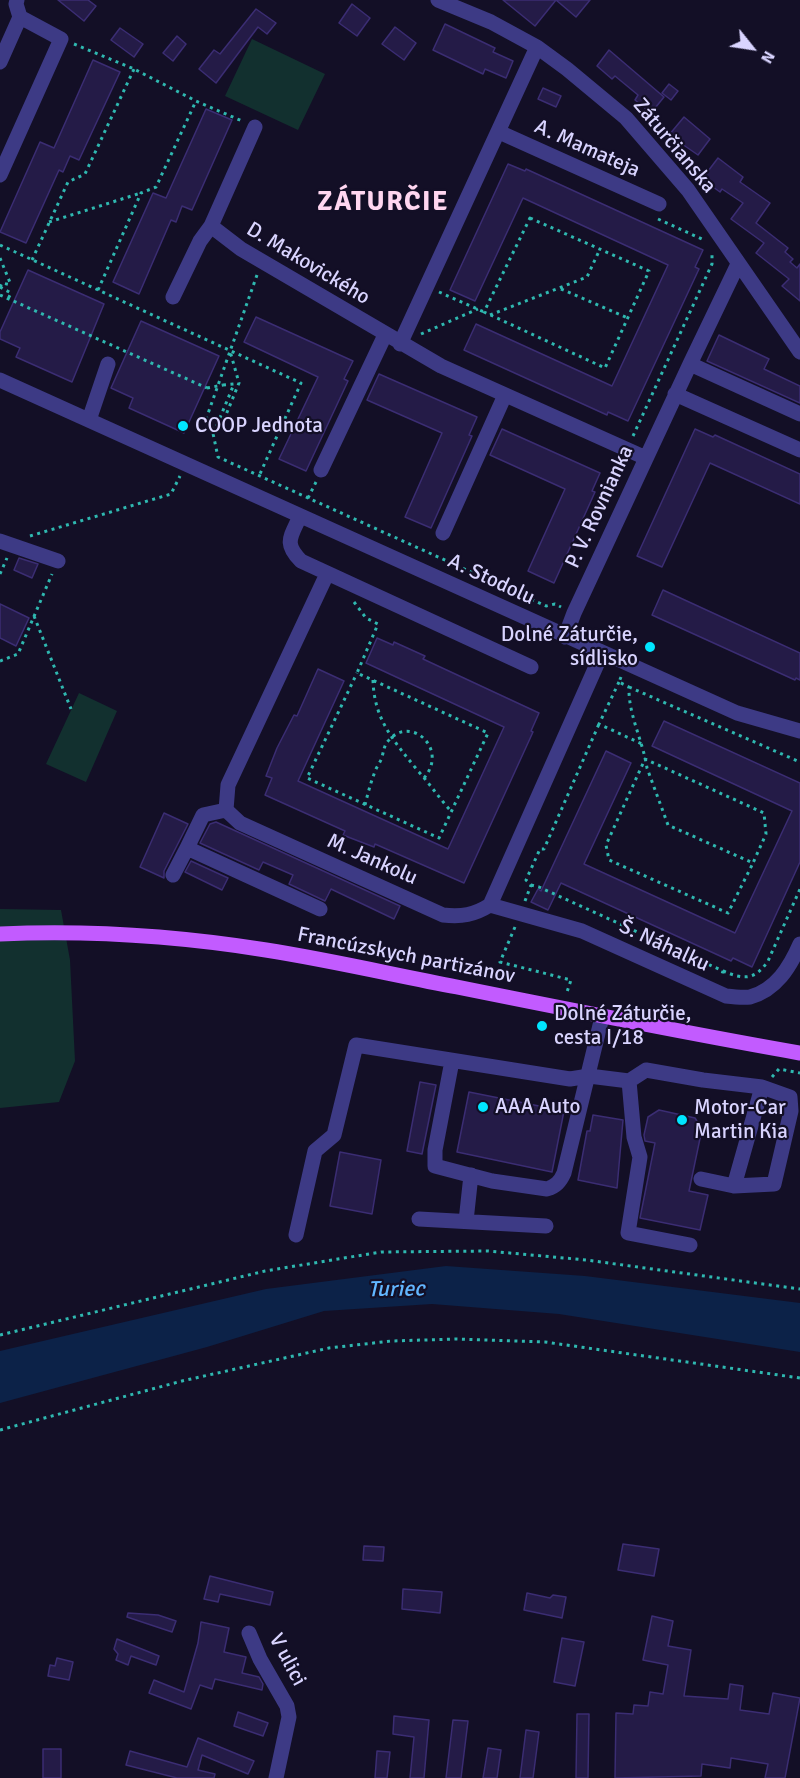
<!DOCTYPE html>
<meta charset="utf-8">
<style>
body{margin:0}
#map{position:relative;width:800px;height:1778px;overflow:hidden;background:#130f26;font-family:Signika,sans-serif}
canvas{display:block}
.north{position:absolute;left:722px;top:18px;width:60px;height:60px;-webkit-text-stroke:4px #130f26;paint-order:stroke;rotate:120deg;font-size:16px;font-weight:700;line-height:24px;text-align:center;color:#d9d4ff}
.north::after{content:'';display:block;margin:auto;width:21px;height:27px;background:#d9d4ff;clip-path:polygon(50% 0,100% 100%,50% 72%,0 100%)}
</style>
<div id="map">
<canvas width="800" height="1778"></canvas>
<div class="north">N</div>
</div>
<script>
const ctx = document.querySelector('canvas').getContext('2d');
ctx.lineJoin = 'round';
function fillPath(path, color) { ctx.fillStyle = color; ctx.fill(path, 'evenodd'); }
function trace(path, color, width, dash) { ctx.strokeStyle = color; ctx.lineWidth = width; ctx.lineCap = dash ? 'butt' : 'round'; ctx.setLineDash(dash || []); ctx.stroke(path); }
function write(font, color, halo, rows, align = 'center') {
  ctx.font = font + ' Signika,sans-serif'; ctx.lineWidth = 4.5; ctx.setLineDash([]); ctx.textBaseline = 'middle'; ctx.strokeStyle = halo; ctx.fillStyle = color; for (const [text, x, y, turn = 0] of rows) {
    ctx.save(); ctx.translate(x, y); ctx.rotate((+turn || 0) * Math.PI / 180); ctx.textAlign = isNaN(turn) ? turn : align; if (halo) ctx.strokeText(text, 0, 0); ctx.fillText(text, 0, 0); ctx.restore();
  }
}
fillPath(new Path2D(`
 M252 39 325 74 298 130 225 96Z
 M79 693 117 711 86 782 46 764Z
 M0 909 61 910 70 960 75 1061 59 1102 0 1108Z`), '#12302f');
fillPath(new Path2D(`
 M446 1266 585 1276 800 1303V1352L559 1314 432 1304 324 1311 207 1347 0 1403V1351L266 1289Z`), '#0c2248');
const building = new Path2D(`
 M58 0H88L96 6 84 21Z
 M503 0H590L576 17 556 0 535 26Z
 M352 4 370 18 357 36 339 23Z
 M256 9 276 23 267 34 258 27 216 83 199 69 214 50 220 54Z
 M445 24 495 48 493 52 513 61 506 78 485 69 483 74 433 50Z
 M395 27 416 43 404 60 382 44Z
 M120 28 143 44 134 57 111 40Z
 M177 36 186 44 173 61 163 53Z
 M609 50 664 97 651 113 635 100 638 95 615 76 612 79 597 66Z
 M93 60 120 72 79 160 70 156 63 172 59 170 26 243 0 232 40 142 54 148Z
 M669 84 678 91 671 100 662 93Z
 M543 88 561 96 556 107 538 99Z
 M206 109 232 120 192 210 182 206 176 222 171 220 139 294 113 282 153 193 166 198Z
 M684 117 710 139 698 155 669 135Z
 M718 158 743 177 740 182 770 203 756 223 788 248 785 252 793 259 790 262 797 268 800 264V301L782 286 789 279 756 253 764 243 731 219 743 203 722 189 720 192 702 179Z
 M508 164 525 171 526 169 703 250 695 267 699 269 628 421 608 412 607 415 464 350 476 324 612 386 668 265 523 198 475 301 450 290Z
 M28 270 104 304 72 382 16 357 20 348 0 339V332Z
 M256 317 353 361 344 379 348 381 306 471 279 459 318 377 244 342Z
 M141 321 219 356 184 433 129 408 133 398 111 388Z
 M719 335 769 359 764 369 800 386V403L707 361Z
 M379 374 477 417 469 435 472 436 431 528 405 517 442 433 367 400Z
 M502 429 600 473 592 491 595 492 554 583 528 571 565 489 490 455Z
 M695 429 713 437 715 435 800 474V504L710 463 662 567 637 556Z
 M19 558 38 564 32 578 14 570Z
 M663 590 800 653V680L796 678 795 680 652 615Z
 M0 604 29 618 16 646 0 638Z
 M377 638 393 645 394 642 425 656 423 659 539 713 531 731 533 732 464 883 375 844 374 847 348 837 343 835 345 831 265 795 272 778 266 776 277 748 294 715 297 716 318 669 344 681 298 781 448 849 504 727 366 663Z
 M664 721 800 783V862L752 967 733 958 731 961 561 883 548 910 531 902 538 889 541 891 606 751 631 763 584 864 735 933 792 811 652 746Z
 M164 813 188 824 164 871V878L140 867Z
 M216 822 400 906 394 919 331 889 325 901 289 884 293 875 263 862 259 870 200 843 210 824Z
 M191 861 228 878 222 890 185 872Z
 M420 1082 436 1085 422 1154 407 1151Z
 M469 1092 564 1111 552 1172 457 1152Z
 M659 1110 695 1118 702 1129 689 1191 708 1195 700 1230 640 1218 655 1143 645 1141 644 1135 648 1117Z
 M593 1115 623 1120 617 1188 578 1180 587 1131H590Z
 M340 1152 381 1160 372 1214 330 1206Z
 M623 1544 659 1549 654 1576 618 1570Z
 M364 1546 384 1547 383 1561 363 1560Z
 M210 1576 273 1592 270 1605 220 1594 218 1602 204 1599Z
 M403 1589 442 1592 440 1613 402 1609Z
 M527 1593 550 1598 553 1595 566 1597 562 1618 524 1610Z
 M128 1613 158 1615 176 1621 172 1632 127 1617Z
 M652 1616 673 1621 668 1646 691 1650 684 1696 728 1699 730 1684 743 1686 740 1710 769 1714 773 1693 800 1698 785 1778H765L768 1764 731 1758 730 1768 702 1764 701 1776 615 1778 616 1713 633 1714 634 1705 648 1706 650 1692 663 1694 668 1665 643 1660Z
 M201 1622 229 1628 224 1652 246 1657 242 1673 259 1677 263 1684 262 1690 215 1679 212 1689 200 1685 191 1709 149 1693 154 1680 184 1692 198 1643Z
 M562 1638 584 1642 575 1686 554 1682Z
 M117 1639 159 1656 156 1665 131 1656 128 1665 116 1660 118 1654 114 1649Z
 M57 1658 73 1662 69 1680 48 1676 50 1665 55 1666Z
 M238 1712 268 1723 263 1736 234 1726Z
 M577 1714H589L588 1778H576Z
 M394 1716 429 1720 424 1778H410L414 1737 393 1734Z
 M453 1720 468 1721 461 1778H446Z
 M526 1730 539 1732 533 1778H520Z
 M198 1738 254 1761 248 1774 202 1755 198 1770 215 1774 214 1778H177L126 1765 130 1751 187 1767Z
 M488 1748 501 1750 497 1778H483Z
 M43 1749H61V1778H43Z
 M377 1751 390 1752 387 1778H375Z`);
fillPath(building, '#241b47');
trace(building, '#3b2d73', 1.5);
trace(new Path2D(`
 M74 44 134 69 196 101 242 121
 M530 218 649 271 605 368 484 312Z
 M658 219 704 240
 M49 222 141 193
 M0 245 301 383 259 476
 M0 258 11 285
 M32 260 68 182 85 174 134 69
 M257 275 205 422 211 424 218 457 546 606 555 604 561 607
 M0 287 11 293 8 299
 M0 287 2 283 11 285
 M561 289 628 318
 M98 290 141 193 156 187 196 101
 M439 292 484 312
 M0 295 207 388
 M490 315 587 277 600 249
 M421 334 478 309
 M223 385 234 384 217 425 221 427 239 383 230 351
 M633 436 712 264V253
 M308 498 316 482
 M30 536 171 494 180 476
 M0 574 7 558
 M354 602 366 618 378 624 357 673 488 733 439 838 307 778 357 673
 M34 616 71 709
 M0 661 18 654 52 574
 M621 677 619 682 629 687C628 714 643 741 647 768L668 825 753 863 766 834 764 813 645 759 606 845 609 860 728 913 753 863
 M373 680C374 720 394 741 418 771 430 784 439 798 451 811
 M619 682 599 724 642 744
 M629 687 800 762
 M365 805C368 793 371 781 376 769 378 765 381 761 382 757 384 750 384 745 389 740 411 715 449 749 424 778
 M531 885 539 887 723 971 721 977
 M525 901 531 885 526 880 540 849H544L599 724
 M515 927 500 962 571 980 566 995
 M723 971C744 980 755 980 768 961L800 889
 M772 1077 779 1069 800 1073
 M0 1335 265 1271 381 1252 488 1251 586 1260 800 1289
 M0 1430 182 1381 329 1348 391 1341 457 1339 545 1342 800 1378`), '#2fb8b0', 3, [3, 4.5]);
trace(new Path2D(`
 M438 0 491 22 537 47 567 69 626 118 688 190 800 352
 M0 62 20 17 16 4 17 0
 M499 132 659 204
 M0 175 61 39 20 17
 M211 226 241 249 441 366 646 458
 M173 297 200 241 211 226 255 127
 M400 344 537 47
 M690 364 800 414
 M0 380 737 713 800 731
 M675 394 800 450
 M89 420 108 364
 M321 470 385 335
 M300 516C291 537 283 543 301 561L531 667
 M443 533 505 395
 M0 541 58 561
 M327 574 228 785 226 810 240 823 443 915C462 917 474 915 490 905L602 653
 M565 637 574 613 690 364 738 264
 M226 810 203 815 187 848 320 909
 M173 875 187 848
 M490 905 582 931 726 996C734 997 743 998 750 997 776 990 790 967 800 944
 M452 1061 435 1150V1166L492 1181 547 1189C556 1186 560 1182 564 1173L602 1017
 M629 1081 634 1137 640 1157 628 1233 690 1245
 M701 1179 734 1186 774 1184 791 1111 790 1097 762 1087 734 1186
 M419 1219 546 1226
 M466 1221 471 1175
 M296 1235 315 1151 334 1135 356 1045 570 1079 589 1076 629 1081 646 1070 703 1080 762 1087
 M249 1633 260 1659 287 1706 289 1717 276 1778`), '#3d3a85', 15);
trace(new Path2D(`
 M0 934C90 930 178 936 266 950 330 960 394 975 457 987 571 1010 685 1033 800 1053`), '#c25bff', 15);
trace(new Path2D(`
 M207 388 223 385`), '#2fb8b0', 3, [3, 4.5]);
for (const [x, y, r, color] of [
 [183,426,6,"#00e5ff"],
 [650,647,6,"#00e5ff"],
 [542,1026,6,"#00e5ff"],
 [483,1107,6,"#00e5ff"],
 [682,1120,6,"#00e5ff"]
]) { const dot = new Path2D(); dot.arc(x, y, r, 0, 2 * Math.PI); ctx.fillStyle = color; ctx.fill(dot); trace(dot, '#130f26', 2); }
write('21px', '#d9d4ff', '#130f26', [
 ["Záturčianska",674,146,50],
 ["A. Mamateja",587,149,24],
 ["D. Makovického",308,264,31],
 ["P. V. Rovnianka",600,507,-65],
 ["A. Stodolu",491,580,25],
 ["M. Jankolu",372,860,24],
 ["Š. Náhalku",664,946,25],
 ["Francúzskych partizánov",406,956,11],
 ["V ulici",287,1660,62]
]);
write('21px', '#d9d4ff', '#130f26', [
 ["COOP Jednota",195,426],
 ["Dolné Záturčie,",638,635,"right"],
 ["sídlisko",638,659,"right"],
 ["Dolné Záturčie,",554,1014],
 ["cesta I/18",554,1038],
 ["AAA Auto",495,1107],
 ["Motor-Car",694,1108],
 ["Martin Kia",694,1132]
], 'left');
write('italic 22px', '#62b6ff', '#130f26', [
 ["Turiec",396,1290,-1]
]);
ctx.letterSpacing = '1.5px';
write('bold 27px', '#ffd6f0', '#130f26', [
 ["ZÁTURČIE",383,203]
]);
ctx.letterSpacing = '0px';
</script>
